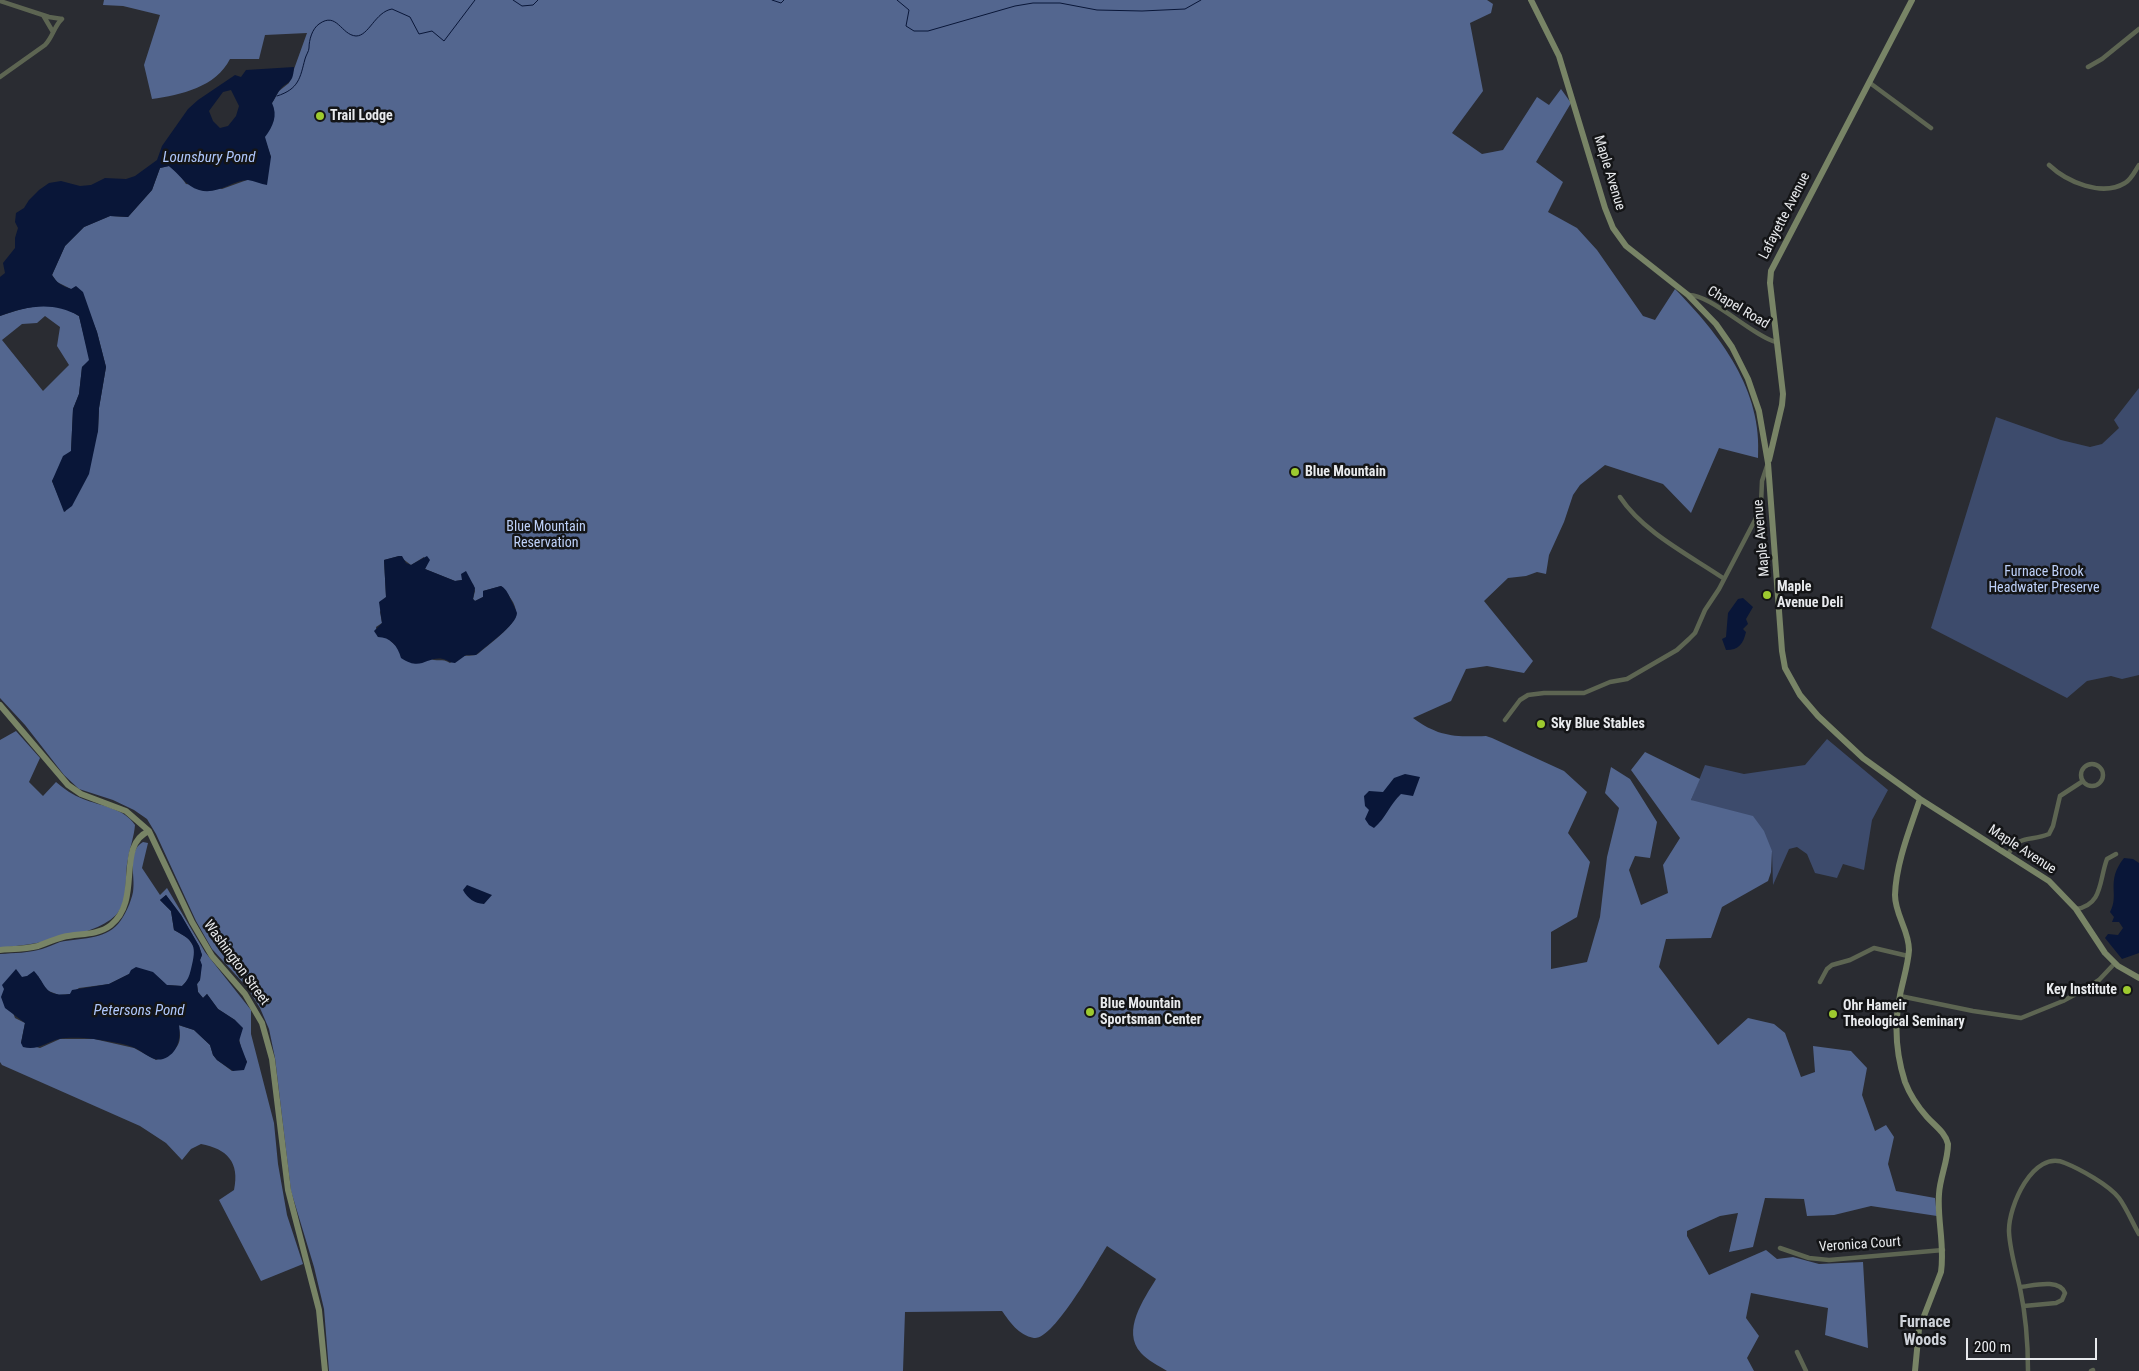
<!DOCTYPE html>
<style>
body{margin:0}
#map{position:relative;width:2139px;height:1371px;overflow:hidden;background:#2a2c32;font-family:"Roboto Condensed",sans-serif}
canvas{display:block}
.scale{position:absolute;left:1966px;top:1338px;width:131px;height:22px;box-sizing:border-box;border:2px solid #e8eaed;border-top:0;padding-left:6px;font-size:15px;line-height:18px;white-space:nowrap;color:#e8eaed;-webkit-text-stroke:4px #141517;paint-order:stroke}
</style>
<div id="map">
<canvas width="2139" height="1371"></canvas>
<div class="scale">200 m</div>
</div>
<script>
const ctx = document.querySelector('canvas').getContext('2d');
ctx.lineJoin = 'round';
function fillPath(path, color) { ctx.fillStyle = color; ctx.fill(path, 'evenodd'); }
function trace(path, color, width, dash) { ctx.strokeStyle = color; ctx.lineWidth = width; ctx.lineCap = dash ? 'butt' : 'round'; ctx.setLineDash(dash || []); ctx.stroke(path); }
function write(font, color, halo, rows, align = 'center') {
  ctx.font = font + ' "Roboto Condensed",sans-serif'; ctx.lineWidth = 5; ctx.setLineDash([]); ctx.textBaseline = 'middle'; ctx.strokeStyle = halo; ctx.fillStyle = color; for (const [text, x, y, turn = 0] of rows) {
    ctx.save(); ctx.translate(x, y); ctx.rotate((+turn || 0) * Math.PI / 180); ctx.textAlign = isNaN(turn) ? turn : align; if (halo) ctx.strokeText(text, 0, 0); ctx.fillText(text, 0, 0); ctx.restore();
  }
}
fillPath(new Path2D(`
 M2139 388V675L2122 679 2111 676 2087 681 2067 698 1931 628 1996 417 2061 440 2090 447 2102 444 2119 428 2114 420Z
 M1827 739 1888 790 1872 820 1864 870 1843 864 1837 878 1815 873 1807 854 1797 847 1789 849 1773 885 1772 851 1691 800 1705 765 1744 774 1805 765Z`), '#3d4b6c');
fillPath(new Path2D(`
 M104 0H1487L1493 4 1491 13 1470 23 1483 91 1452 133 1482 154 1503 150 1537 97 1549 105 1561 89 1571 103 1536 162 1563 182 1548 212 1577 228 1597 250 1643 316 1655 320 1675 289C1720 335 1763 390 1758 458L1719 448 1691 513 1663 484 1605 465 1580 485 1573 495 1564 522 1549 555 1546 574 1537 572 1526 576 1508 578 1484 601 1533 661 1524 673 1487 666 1466 669 1451 701 1413 718C1439 737 1455 737 1486 736L1492 738 1564 771 1587 792 1568 833 1590 862 1577 917 1551 932V969L1587 962 1600 917 1607 857 1619 808 1605 793 1611 767 1630 779 1657 822 1650 858 1635 856 1629 870 1641 905 1668 893 1663 865 1680 838 1631 770 1645 752 1700 779 1691 800 1753 816 1764 831 1772 851 1771 872 1768 881 1722 907 1711 938 1666 939 1659 967 1718 1045 1748 1018 1774 1024 1785 1033 1801 1077 1815 1072 1813 1046 1851 1051 1867 1068 1862 1095 1875 1131 1886 1125 1894 1137 1888 1164 1896 1191 1935 1198 1937 1216 1871 1206 1834 1215 1807 1216 1804 1199 1765 1198 1753 1247 1729 1252 1738 1213 1720 1216 1687 1231V1236L1709 1275 1766 1250 1777 1259 1793 1257 1819 1264 1863 1262 1868 1348 1825 1335 1828 1308 1751 1293 1746 1318 1759 1336 1747 1358 1754 1371H1167C1159 1366 1147 1360 1141 1353 1121 1331 1144 1299 1156 1279L1107 1246C1096 1263 1053 1341 1034 1338 1018 1335 1010 1322 1002 1311L905 1312 903 1371H329L324 1309 314 1267 291 1191 275 1058 269 1029 260 1008 246 986 212 949 196 921 156 834 147 819 134 810 113 800 79 789 64 775 25 725 0 698V316C19 309 45 301 65 309 70 310 75 314 79 316L90 360 82 367 79 394 73 409 71 451 52 481 65 512 98 431 99 408 106 367 97 332 90 315 71 289 57 282 52 275 65 246 84 227 110 216 128 217 152 190 160 168 169 166 179 174 186 184 222 189 247 180 271 157 264 137 272 103 279 91 289 83 307 33 265 35 259 59H230C216 87 181 95 152 99L144 65 160 15 123 6 103 5ZM45 316 60 327 57 346 69 365 43 391 2 340 22 324 37 323ZM399 556 411 565 424 557 427 564 425 569 455 581 462 580 473 584 475 591 473 599 475 601 483 597V591L501 586C507 593 517 604 516 614 516 625 487 646 479 653 475 657 469 655 464 656 459 658 454 660 450 663 444 659 440 661 434 660 416 656 398 651 387 637H378L376 627 382 623 380 612 386 597 384 560Z
 M16 731 40 758 29 782 43 796 56 782C64 789 73 795 83 799 101 806 124 808 135 825 134 837 130 847 128 859 124 875 129 897 119 911 103 936 28 945 0 948V740Z
 M143 842 148 843 142 868 160 895 167 888 205 952 251 1010V1034L274 1123 278 1164 287 1215 303 1264 261 1281 219 1200 234 1190C240 1162 227 1149 201 1144L191 1149 182 1160 166 1143 140 1126 2 1065 0 1062V954C14 953 29 953 42 949 49 947 54 944 60 942 79 938 104 940 118 924 125 916 131 902 133 892 136 876 126 852 143 842ZM166 895 181 915 199 946 202 955 200 960 201 965 200 980 197 984 198 992 203 998 207 994 218 1009 235 1020 242 1052 247 1062 232 1071 217 1060 213 1055 210 1045 194 1030 178 1025C185 1046 173 1053 156 1060L134 1048 94 1039H60L40 1048 21 1043 25 1023 15 1018 4 989 22 977 38 976 46 990 59 995 70 994 79 988 109 984 129 974 160 979 166 985 182 986 189 979 196 955 194 947 188 938 174 930 171 911 160 900Z`), '#53668f');
fillPath(new Path2D(`
 M294 67C293 86 287 80 279 91 276 95 275 99 272 103 278 116 273 126 265 137L271 157 267 185C261 184 254 181 248 180 233 180 216 196 199 190 186 186 179 174 169 166L160 168 152 190 128 217 110 216 84 227 65 246 52 275C57 283 62 286 71 289L76 286 83 292 97 332 106 367 99 408 98 431 89 474 72 506 64 512 52 481 63 456 71 451 73 409 79 394 82 367 89 360 79 316C53 301 27 306 0 316V277L5 273 3 263 15 248V238L18 228 15 222 16 213 24 208 29 200 39 190 49 183 61 181 80 186 91 185 105 178 126 179 135 176 157 160 162 146 188 109 198 100 235 75 241 77 246 70ZM231 90 239 106 236 116 228 126 220 128 213 121 209 111 223 92Z
 M399 556H402L406 563 411 565 427 556 430 560 425 569 455 581 462 580 461 574 466 571 475 588 473 599 475 601 483 597V591L501 586C507 589 509 596 512 602 514 606 516 610 517 613 517 625 484 647 476 655H466L455 663C450 663 448 660 443 659 426 656 422 672 401 658 398 646 390 637 378 637L374 631 382 623 379 602 386 597 384 560Z
 M1743 598 1753 607 1746 619 1748 624 1743 629 1746 632C1743 644 1739 650 1726 650L1722 639 1726 637 1728 613 1738 599Z
 M1405 774 1420 777 1413 796 1401 794C1390 804 1386 818 1374 828L1369 825 1365 819 1369 810 1365 806 1364 796 1369 791 1383 792 1394 778Z
 M2124 858 2133 859 2139 863V953L2122 959 2105 938 2108 934 2118 935 2123 928 2119 922H2112L2114 917 2110 912C2120 894 2105 882 2124 858Z
 M467 885 492 895 484 904C474 903 468 899 463 890Z
 M166 895 181 915 199 946 202 955 200 960 202 965 200 980 197 984 198 992 203 998 207 994 218 1009 235 1020 243 1028 239 1041 247 1062 244 1070 233 1071 217 1060 213 1055 210 1045 194 1030 179 1025C181 1038 178 1054 163 1059 152 1062 144 1052 135 1048 124 1043 106 1041 94 1039 84 1038 69 1037 59 1039 46 1042 38 1051 23 1047L21 1043 25 1023 5 1008 1 997 4 989 2 985 16 969 22 977 27 976 34 971C48 987 44 997 70 994L72 990 109 984 129 974 131 970 136 967 153 972 167 985 182 986C188 980 189 977 191 969 197 946 195 941 174 930L171 911 160 900Z`), '#091638');
trace(new Path2D(`
 M513 0 522 6 533 5 538 0
 M772 0 781 3 784 0
 M897 0 909 10 906 26 914 31H928L1015 6 1033 3H1060L1097 10 1142 11 1185 9 1201 0
 M277 96C299 89 300 78 305 59 306 55 309 51 309 48 309 40 312 29 319 24 337 11 341 35 356 36 369 36 375 12 392 9L410 17 419 34 432 31 444 41 475 0`), '#091638', 1);
trace(new Path2D(`
 M0 1 49 17 62 19
 M43 15 53 32
 M2088 67 2102 59 2139 29
 M0 77 45 45C53 37 54 26 62 19
 M1870 83 1931 128
 M2049 165C2067 182 2102 197 2125 183 2131 180 2135 171 2139 165
 M1688 295C1709 293 1754 337 1776 342
 M1620 497C1643 532 1689 555 1723 578
 M1505 720 1520 700 1528 695 1544 693H1584L1610 682 1627 679 1677 650 1689 639 1695 633 1705 610 1719 589 1755 520 1761 504 1762 481 1767 466
 M2081 775a11 11 0 1 1 22 0a11 11 0 1 1-22 0Z
 M2008 854C2021 833 2030 842 2049 834L2053 826 2060 796 2083 781
 M2076 909C2103 905 2099 880 2107 859L2116 854
 M1820 982 1827 969 1832 965 1850 960 1874 948 1908 956
 M1900 996 1973 1011 2021 1018 2063 1001 2085 989 2099 980 2115 963
 M1780 1248 1809 1258 1829 1260 1943 1250
 M2020 1287C2032 1286 2059 1278 2065 1293L2062 1300 2056 1303 2024 1306
 M1797 1352 1806 1371
 M2028 1371C2028 1343 2026 1316 2020 1288 2016 1270 2010 1251 2009 1232 2008 1207 2033 1149 2065 1163 2080 1169 2109 1185 2119 1198 2127 1209 2132 1222 2139 1234
 M2091 1371 2093 1370`), '#5d6552', 4.5);
trace(new Path2D(`
 M1531 0 1559 56 1605 208 1613 228 1626 246 1688 295 1716 324 1732 347 1748 379 1759 411 1768 463 1782 651 1785 668 1800 695 1818 716 1863 758 1920 799 2049 881 2076 909 2105 953 2118 966 2139 978
 M1769 460 1782 405 1783 394 1770 283 1771 271 1912 0
 M0 705 68 785 81 794 126 811 149 831 192 922 212 956 245 994 262 1023 272 1059 288 1190 319 1310 325 1371
 M0 950C12 949 26 949 38 946 46 943 55 939 63 937 79 933 97 936 111 925 143 899 115 846 149 831
 M1915 1371 1919 1329 1941 1272C1945 1245 1937 1220 1939 1194 1940 1177 1948 1161 1948 1144 1945 1132 1935 1126 1927 1117 1918 1107 1910 1095 1905 1082 1896 1054 1894 1024 1900 995 1903 980 1908 965 1909 950 1909 930 1895 915 1895 895 1896 863 1910 829 1920 799`), '#788466', 6);
for (const [x, y, r, color] of [
 [320,116,5,"#9dca2f"],
 [1295,472,5,"#9dca2f"],
 [1767,595,5,"#9dca2f"],
 [1541,724,5,"#9dca2f"],
 [2127,990,5,"#9dca2f"],
 [1090,1012,5,"#9dca2f"],
 [1833,1014,5,"#9dca2f"]
]) { const dot = new Path2D(); dot.arc(x, y, r, 0, 2 * Math.PI); ctx.fillStyle = color; ctx.fill(dot); trace(dot, '#141517', 2); }
write('bold 14px', '#e8eaed', '#141517', [
 ["Trail Lodge",330,116],
 ["Blue Mountain",1305,472],
 ["Maple",1777,587],
 ["Avenue Deli",1777,603],
 ["Sky Blue Stables",1551,724],
 ["Key Institute",2117,990,"right"],
 ["Blue Mountain",1100,1004],
 ["Sportsman Center",1100,1020],
 ["Ohr Hameir",1843,1006],
 ["Theological Seminary",1843,1022]
], 'left');
write('14px', '#e8eaed', '#141517', [
 ["Maple Avenue",1609,173,73],
 ["Lafayette Avenue",1785,216,-63],
 ["Chapel Road",1738,308,31],
 ["Maple Avenue",1762,538,-95],
 ["Maple Avenue",2022,850,33],
 ["Washington Street",236,963,54],
 ["Veronica Court",1860,1245,-4]
]);
write('14px', '#bed1f9', '#141517', [
 ["Blue Mountain",546,527],
 ["Reservation",546,543],
 ["Furnace Brook",2044,572],
 ["Headwater Preserve",2044,588]
]);
write('italic 15px', '#afc7fc', '#141517', [
 ["Lounsbury Pond",209,158],
 ["Petersons Pond",139,1011]
]);
write('bold 16px', '#ced2d9', '#141517', [
 ["Furnace",1925,1323],
 ["Woods",1925,1341]
]);
</script>
